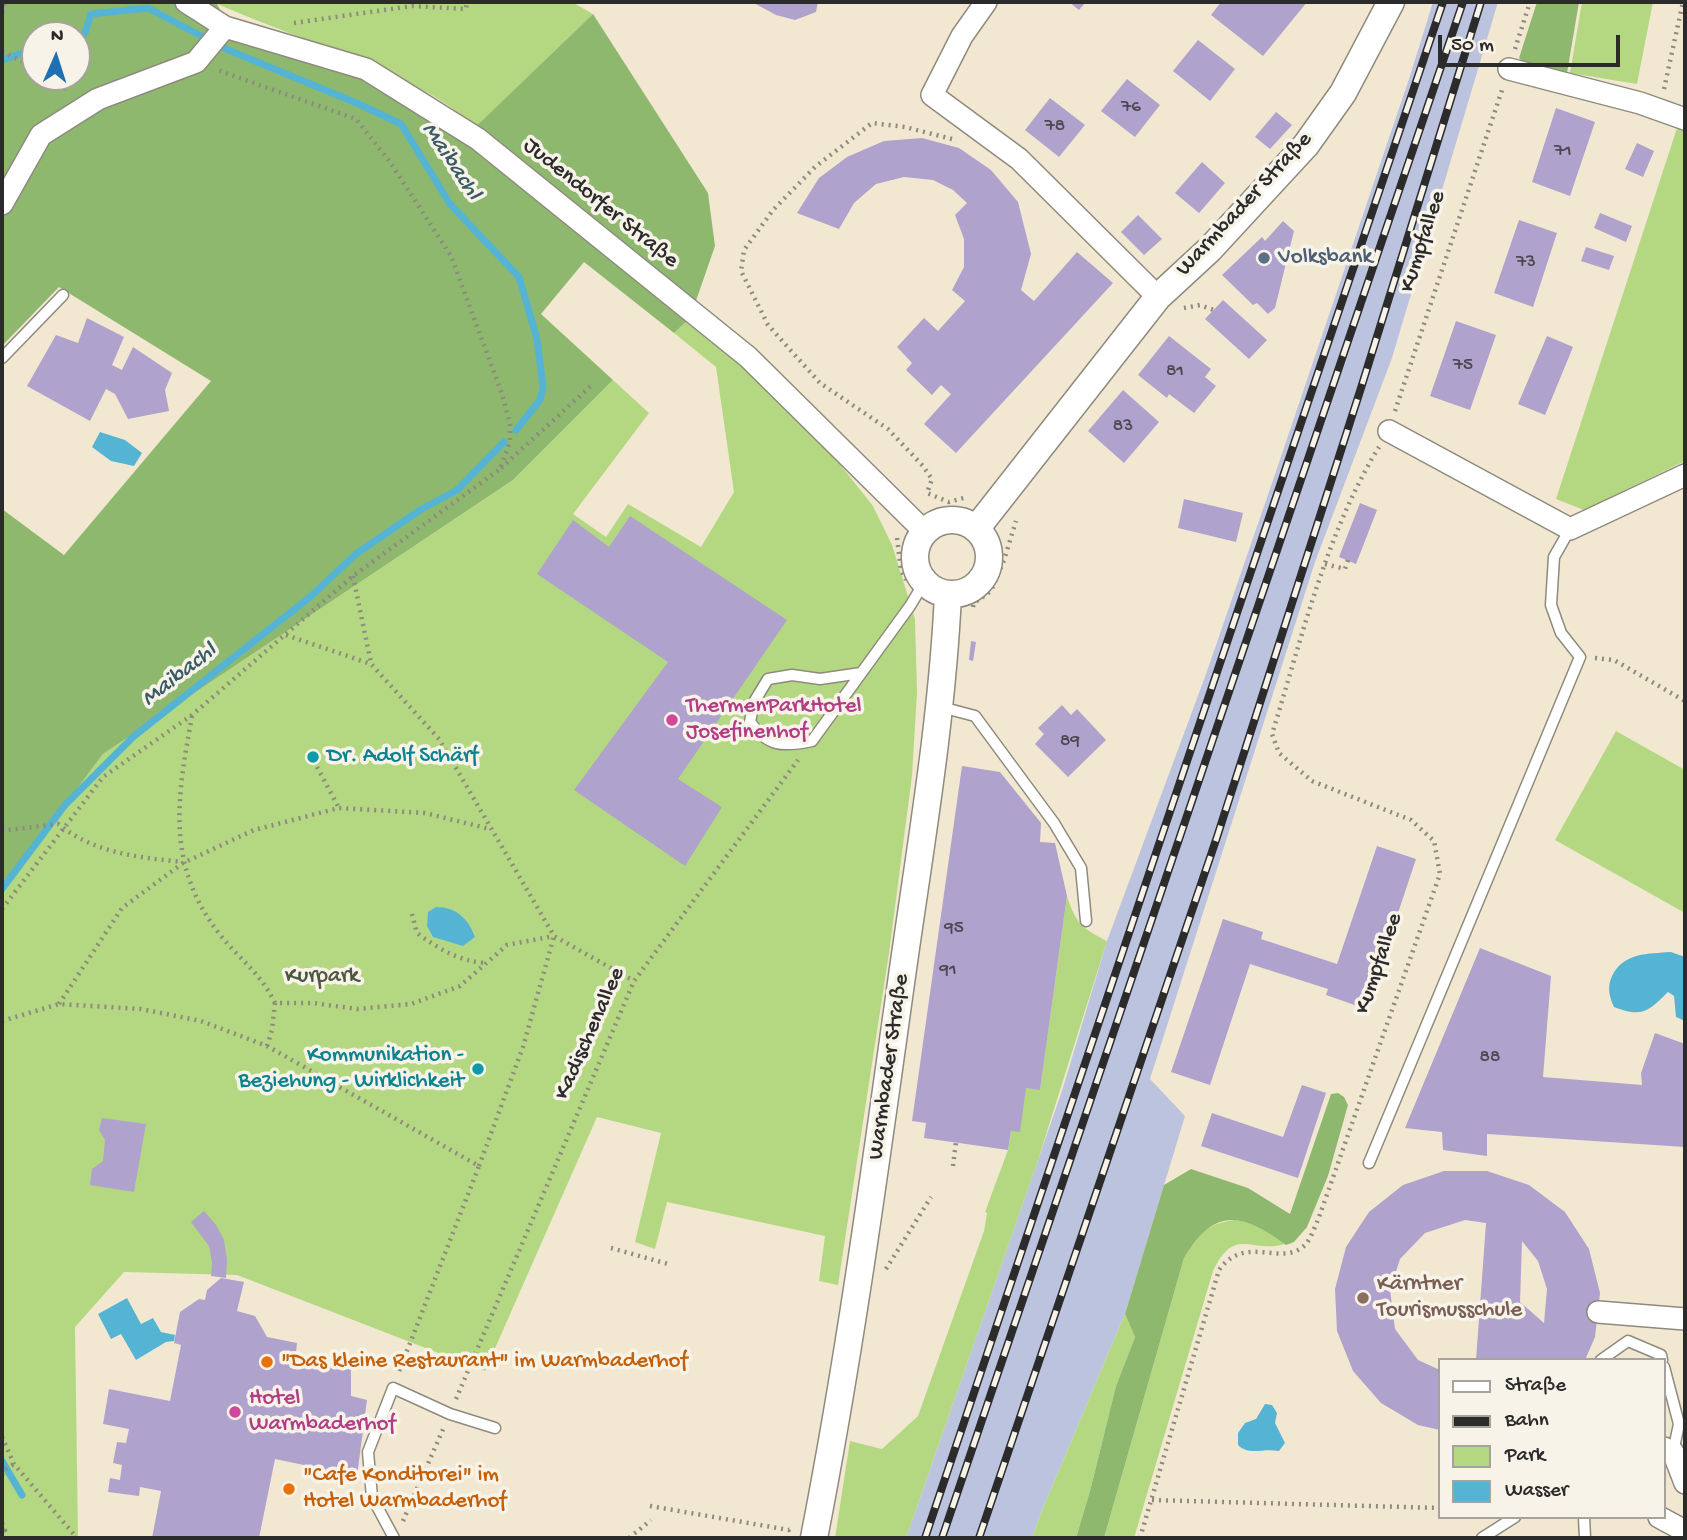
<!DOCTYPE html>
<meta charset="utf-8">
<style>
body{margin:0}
#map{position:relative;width:1687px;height:1540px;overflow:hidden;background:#f2e8d2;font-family:"Gochi Hand",sans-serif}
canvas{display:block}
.frame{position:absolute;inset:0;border:4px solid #2b2b2b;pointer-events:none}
.legend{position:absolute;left:1438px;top:1358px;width:228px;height:161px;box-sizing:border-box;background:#f7f3e8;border:2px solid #a5a39c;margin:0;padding:9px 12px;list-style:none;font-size:21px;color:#2b2b2b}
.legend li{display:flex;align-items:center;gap:14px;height:35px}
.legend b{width:35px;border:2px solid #a5a39c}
.north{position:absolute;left:21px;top:21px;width:70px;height:70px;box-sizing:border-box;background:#f7f3e8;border:2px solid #a5a39c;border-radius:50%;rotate:3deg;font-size:19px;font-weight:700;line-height:28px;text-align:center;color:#2b2b2b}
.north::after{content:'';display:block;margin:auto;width:24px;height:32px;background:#1f6fb2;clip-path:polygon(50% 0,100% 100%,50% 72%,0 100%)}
.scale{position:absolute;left:1438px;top:35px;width:182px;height:32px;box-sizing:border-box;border:4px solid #2b2b2b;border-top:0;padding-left:9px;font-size:21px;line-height:24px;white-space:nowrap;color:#2b2b2b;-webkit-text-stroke:5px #f7f3e8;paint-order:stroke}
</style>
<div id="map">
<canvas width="1687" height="1540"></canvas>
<div class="frame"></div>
<ul class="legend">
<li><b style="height:9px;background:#fff"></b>Straße</li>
<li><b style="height:9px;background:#2b2b2b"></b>Bahn</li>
<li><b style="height:19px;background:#b4d881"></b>Park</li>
<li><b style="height:19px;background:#55b4d3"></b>Wasser</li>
</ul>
<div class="north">N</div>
<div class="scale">50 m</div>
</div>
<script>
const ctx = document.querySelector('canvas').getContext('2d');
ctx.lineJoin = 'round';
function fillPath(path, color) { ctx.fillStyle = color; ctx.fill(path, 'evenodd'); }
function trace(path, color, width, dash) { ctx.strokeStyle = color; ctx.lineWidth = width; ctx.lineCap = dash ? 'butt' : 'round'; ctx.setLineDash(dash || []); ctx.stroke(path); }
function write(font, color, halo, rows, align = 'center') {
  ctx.font = font + ' "Gochi Hand",sans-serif'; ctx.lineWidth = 7; ctx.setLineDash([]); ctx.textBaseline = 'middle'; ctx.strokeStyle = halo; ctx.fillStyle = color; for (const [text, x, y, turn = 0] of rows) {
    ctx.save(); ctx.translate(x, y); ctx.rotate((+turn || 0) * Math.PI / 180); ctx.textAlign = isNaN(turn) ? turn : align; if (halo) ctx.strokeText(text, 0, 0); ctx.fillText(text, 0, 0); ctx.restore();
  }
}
fillPath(new Path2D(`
 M1433 2H1498L1392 358 1315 562 1150 1079 1185 1116 1125 1314 1041 1513 1032 1538H906L1062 1091 1107 941 1206 674 1272 483 1409 79Z`), '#bcc3de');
fillPath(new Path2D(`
 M216 2H572L593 14 477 126C461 115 445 102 428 93 360 57 286 34 215 3Z
 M1582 2H1653L1637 84 1570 73Z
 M1678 125 1685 128V461L1584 510 1556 499Z
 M690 318 811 428 873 506 892 545 915 619 917 692 912 776 889 953 838 1285 819 1281 825 1236 667 1202 655 1249 635 1242 661 1133 597 1117 485 1371 237 1275 124 1272 75 1327 78 1538H2V889L103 754 513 480 613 380 649 413 573 514 606 537 628 504 701 547 734 492 716 367 674 333Z
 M1616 731 1685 770V913L1555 840Z
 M1067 896C1076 924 1082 928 1107 941L1038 1160 906 1538H835L850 1441 882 1449 918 1416 984 1231 987 1213 985 1212 1008 1150 1011 1131 1026 1088 1040 1089Z
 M1234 1220C1255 1222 1268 1230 1285 1244 1251 1254 1235 1225 1213 1271L1134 1538H1104L1184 1258C1198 1233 1204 1225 1234 1220Z
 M1125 1314 1135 1337 1116 1386 1090 1491 1076 1538H1032L1041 1513Z`), '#b4d881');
fillPath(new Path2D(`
 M2 2H216L235 39 366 79 464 138 593 14 708 193 715 246 690 318 674 333 584 262 541 314 613 380 513 480 103 754 2 889V509L64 555 211 381 59 287 2 346ZM35 35H77V77H35Z
 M1537 2H1579L1566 79 1527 67 1519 58Z
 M1338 1093 1344 1097 1348 1105 1328 1176 1307 1227 1294 1242 1286 1245C1243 1213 1214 1206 1184 1258L1104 1538H1076L1090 1491 1116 1386 1135 1337 1125 1314 1164 1185 1191 1169 1248 1188 1290 1214 1331 1094Z`), '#8fb86f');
fillPath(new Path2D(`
 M100 432 125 440 142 453 134 466 111 461 92 447Z
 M436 907C456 907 468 918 475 937L463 946 433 937 427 926 428 912Z
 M1671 952 1685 957V1021L1676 1017 1674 996 1668 992C1649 1011 1642 1018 1614 1007 1609 996 1607 987 1612 976 1624 952 1648 954 1671 952Z
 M127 1298 141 1324 153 1318 161 1332 175 1335 174 1341 166 1342 136 1360 121 1334 111 1339 98 1314Z
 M1265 1404 1272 1405 1277 1413 1275 1423 1285 1443 1279 1451C1262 1448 1249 1456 1238 1445V1433L1245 1423 1256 1419Z`), '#55b4d3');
trace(new Path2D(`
 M77 38 85 33 91 14 148 8 226 49 359 104 401 124 450 204 519 277 537 339 543 387 540 400 516 430
 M2 60 35 49
 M2 889 65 805 133 737 310 597 356 554 420 510 457 490 504 442
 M2 1461 22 1495`), '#55b4d3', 7);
fillPath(new Path2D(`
 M752 2H818L816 12 795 20 776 15Z
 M1069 2H1086L1079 10Z
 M1221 2H1307L1263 56 1211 15Z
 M1198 40 1235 69 1210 101 1173 71Z
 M1127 79 1160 105 1135 137 1101 111Z
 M1050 98 1085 125 1059 157 1025 130Z
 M1556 108 1595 122 1570 196 1532 182Z
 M1276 112 1292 125 1270 149 1255 137Z
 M922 138 959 148 991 170 1018 202 1031 254 1021 290 1034 301 1077 252 1113 283 956 453 924 424 951 394 941 385 932 395 906 370 912 363 897 347 924 318 938 331 965 301 952 290 964 267V239L955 215 967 203 953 190 933 180 904 177 876 184 854 203 839 229 797 213 819 178 847 157 884 141Z
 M1637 143 1654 151 1643 177 1625 169Z
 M1202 162 1225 183 1199 213 1175 193Z
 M1600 213 1632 226 1626 242 1594 228Z
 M1138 215 1162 239 1144 255 1121 232Z
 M1519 220 1557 233 1533 307 1494 293Z
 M1283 221 1294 231 1275 308 1268 314 1257 303 1253 305 1222 275 1262 237 1265 241Z
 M1586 247 1614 256 1609 270 1581 261Z
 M1223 300 1267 340 1249 359 1205 319Z
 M87 318 124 337 112 365 122 370 133 347 172 373 165 390 169 411 128 419 115 394 106 389 90 421 27 386 56 335 78 343Z
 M1456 321 1496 335 1470 410 1430 396Z
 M1169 336 1211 369 1205 377 1216 386 1194 413 1169 394 1167 398 1138 375Z
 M1547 336 1573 347 1545 415 1518 404Z
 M1123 390 1159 422 1124 463 1088 431Z
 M1184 499 1243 513 1236 542 1178 528Z
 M1360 503 1377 510 1356 564 1339 557Z
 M630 516 787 620 678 779 722 807 685 866 574 790 668 662 537 574 573 520 609 547Z
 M971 641 976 642 973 661 969 660Z
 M1062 705 1071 715 1077 709 1106 740 1068 777 1035 744 1044 734 1038 728Z
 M962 766 1000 772 1041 823 1040 842 1055 843 1067 896 1040 1090 1026 1088 1020 1132 1011 1131 1008 1150 924 1138 926 1123 912 1121Z
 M1377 846 1416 859 1366 1009 1326 995 1328 989 1250 964 1210 1085 1171 1072 1223 919 1263 932 1261 939 1337 964Z
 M1480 948 1551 976 1543 1077 1642 1085 1641 1073 1655 1033 1685 1044V1147L1487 1134V1156L1443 1150 1442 1132 1405 1128Z
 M1302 1085 1326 1093 1298 1178 1201 1146 1212 1113 1283 1137Z
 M102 1118 146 1124 134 1192 90 1185 92 1169 103 1161 105 1140 99 1130Z
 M1444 1171H1487L1529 1185 1565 1212 1589 1249 1600 1293 1595 1337 1585 1360H1476L1486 1223 1465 1220 1425 1233 1400 1259 1390 1290 1395 1329 1418 1360 1440 1370V1430L1418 1425 1381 1403 1353 1371 1337 1331 1335 1289 1346 1247 1369 1212 1403 1185ZM1522 1241 1538 1261 1547 1289 1544 1323 1520 1302Z
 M204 1211 216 1225 224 1240 227 1260 226 1278 211 1276 212 1262 209 1246 191 1222Z
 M221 1278 244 1282 237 1311 255 1316 267 1337 297 1343 295 1362 351 1369V1396L367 1400 357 1476 275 1459 259 1538H152L161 1491 140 1487 139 1496 108 1492 110 1478 120 1480 122 1465 113 1463 117 1442 126 1443 129 1429 103 1424 109 1389 170 1401 181 1345 174 1343 180 1312 199 1299 205 1300 207 1290Z`), '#afa2cc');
const service = new Path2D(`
 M2 358 63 295
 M861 673 820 679 792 675 768 679 754 702 750 722C768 747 783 747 812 741L910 606 925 581
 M941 707 975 716 1054 823 1081 868 1086 921
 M1369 1163 1580 657 1561 633 1551 605 1554 557 1570 529
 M1601 1360 1628 1341 1661 1355 1662 1360
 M1664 1367 1679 1424 1673 1452
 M1584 1517 1585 1538
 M394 1538 372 1497 368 1452 393 1388 450 1414 495 1428
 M1482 1538 1515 1517`);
const minor = new Path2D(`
 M186 2 225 27 366 69 478 139 748 357 925 532
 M986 2 962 36 932 95 1019 159 1158 297
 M1509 69 1640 103 1685 119
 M2 204 41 135 98 99 196 62 225 27
 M1389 431 1570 529 1685 475
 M1598 1312 1685 1319
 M1664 1448 1673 1452 1685 1483
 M1659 1517 1685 1531`);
const tertiary = new Path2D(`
 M915 557a37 37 0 1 1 74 0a37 37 0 1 1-74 0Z
 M976 529 1158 297 1210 249 1306 145 1343 93 1391 2
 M814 1538C850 1354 875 1169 901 983 919 854 942 725 948 594`);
trace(service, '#8e8a7e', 13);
trace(minor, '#8e8a7e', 24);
trace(tertiary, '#8e8a7e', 29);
trace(new Path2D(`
 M2 12 5 2
 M294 23 412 6 466 9 467 2
 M1515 49 1530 2
 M2 52 35 67
 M47 77 58 86 71 90
 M1664 89 1683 2
 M952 139 905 127 872 123 815 167 773 210 744 250 741 271 768 325 820 383 888 429 923 466 932 479 927 493 949 502 967 497
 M1184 308 1200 305 1214 310
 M1395 411 1503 87
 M501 468 592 385
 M897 538 901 570 906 580
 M1325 564 1345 569 1348 560
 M353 576 371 663
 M973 607 974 603 991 591 1004 560 1016 521
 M286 635 371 664 439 739 554 936 634 981
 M1595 658 1614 660 1685 701
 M192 716C177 798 165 866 221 936 241 961 259 971 275 1003
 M317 767 339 808
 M2 828 8 830 58 824C94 853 136 857 182 862
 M2 909 103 777 192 715 353 576 500 469 510 442V424L502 394 451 256 390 162 356 119 217 70
 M412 914 417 933C439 949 457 960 484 963
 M59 1004 122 908 183 863 254 830 339 808 425 813 490 829
 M2 1021 59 1004 141 1009 201 1021 267 1046 479 1166 398 1374
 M267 1046 272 1030 275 1003H313L357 1009 411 1004 460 986 507 945 554 936
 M479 1166 523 1047 554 936
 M953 1166 956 1142
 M611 1248 668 1264
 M886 1269 931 1197
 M456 1399 634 981 798 760
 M2 1437 14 1464 77 1538
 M2 1475 4 1470 14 1464
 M1152 1500 1440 1508
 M650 1506 789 1530 792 1527
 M403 1521 444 1427
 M2 1523 5 1530 2 1531
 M629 1538 651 1520
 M1140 1538 1219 1270C1246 1233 1281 1268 1305 1245 1311 1239 1314 1228 1318 1220L1440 874 1434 841 1411 820 1312 781 1279 753 1272 734C1302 638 1326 533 1379 447`), '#8e8a7e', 4.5, [2, 5]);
trace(service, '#fff', 10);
trace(minor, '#fff', 21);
trace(tertiary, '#fff', 26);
const rail = new Path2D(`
 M925 1538 1443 2
 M942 1538 1463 2
 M979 1538 1217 837 1361 388 1481 2`);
trace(rail, '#2b2b2b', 8);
trace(rail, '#f7f3e8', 5, [16]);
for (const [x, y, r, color] of [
 [1264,258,7,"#5c6f8a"],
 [672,720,7,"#d1479c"],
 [313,757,7,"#0f9aa8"],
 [478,1069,7,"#0f9aa8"],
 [1363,1298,7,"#8d6e63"],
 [267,1362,7,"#e8710a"],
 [235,1412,7,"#d1479c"],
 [289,1489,7,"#e8710a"]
]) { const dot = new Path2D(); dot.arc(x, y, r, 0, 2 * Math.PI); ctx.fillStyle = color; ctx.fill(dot); trace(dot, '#f7f3e8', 2.5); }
write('19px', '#4c4953', null, [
 ["76",1131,108],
 ["78",1055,127],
 ["71",1563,152],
 ["73",1526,263],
 ["75",1463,366],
 ["81",1175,372],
 ["83",1123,427],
 ["89",1070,742],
 ["95",954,929],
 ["91",948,971],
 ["88",1490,1058]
]);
write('23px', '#2b2b2b', '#f7f3e8', [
 ["Judendorfer Straße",600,204,39],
 ["Warmbader Straße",1245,205,-47],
 ["Kumpfallee",1424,242,-72],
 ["Kumpfallee",1380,964,-71],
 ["Kadischenallee",591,1034,-66],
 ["Warmbader Straße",890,1067,-82]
]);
write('23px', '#4e5e75', '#f7f3e8', [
 ["Volksbank",1278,258]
], 'left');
write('23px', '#b23c85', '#f7f3e8', [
 ["ThermenParkHotel",686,707],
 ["Josefinenhof",686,733],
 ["Hotel",249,1399],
 ["Warmbaderhof",249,1425]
], 'left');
write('23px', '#0d838f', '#f7f3e8', [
 ["Dr. Adolf Schärf",327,757],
 ["Kommunikation -",464,1056,"right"],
 ["Beziehung - Wirklichkeit",464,1082,"right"]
], 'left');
write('23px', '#4d5640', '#f7f3e8', [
 ["Kurpark",322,977]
]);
write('23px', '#785e54', '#f7f3e8', [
 ["Kärntner",1377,1285],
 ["Tourismusschule",1377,1311]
], 'left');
write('23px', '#c56008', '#f7f3e8', [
 ["\"Das kleine Restaurant\" im Warmbaderhof",281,1362],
 ["\"Cafe Konditorei\" im",303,1476],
 ["Hotel Warmbaderhof",303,1502]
], 'left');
write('italic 24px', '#3a5b66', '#f7f3e8', [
 ["Maibachl",450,162,56],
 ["Maibachl",180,676,-38]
]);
</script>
